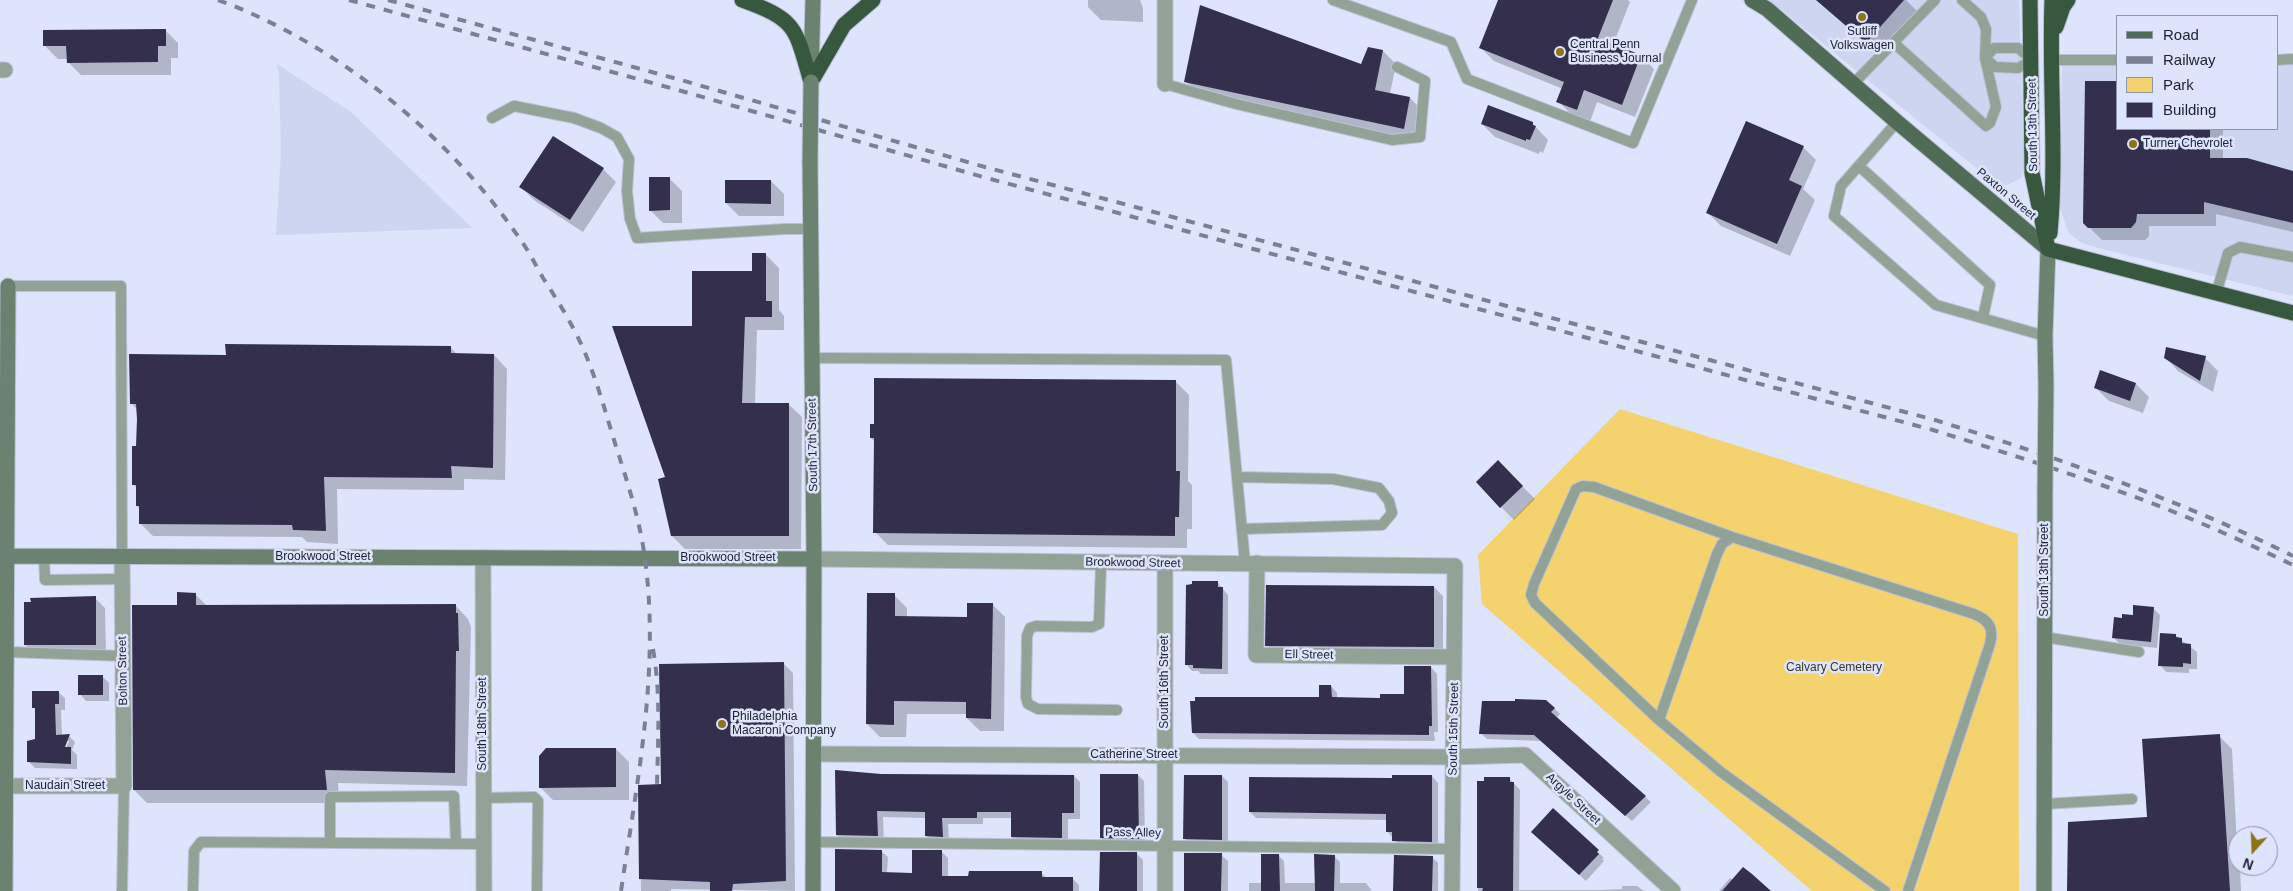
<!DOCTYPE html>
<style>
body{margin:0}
#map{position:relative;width:2293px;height:891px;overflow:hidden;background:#dde4fb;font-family:Helvetica,sans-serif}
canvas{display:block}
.legend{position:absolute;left:2116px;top:15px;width:162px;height:115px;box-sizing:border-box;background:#dde4fb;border:1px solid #9096a9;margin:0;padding:6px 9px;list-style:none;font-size:15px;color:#1d212f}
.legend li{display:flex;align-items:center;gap:10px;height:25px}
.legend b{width:25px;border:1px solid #9096a9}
.north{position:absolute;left:2228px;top:826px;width:50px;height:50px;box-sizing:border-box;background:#dde4fb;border:1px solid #9096a9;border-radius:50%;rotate:200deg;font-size:14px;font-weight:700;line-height:20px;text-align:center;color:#1d212f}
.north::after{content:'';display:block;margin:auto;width:18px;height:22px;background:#8e7418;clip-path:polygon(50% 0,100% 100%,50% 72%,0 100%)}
</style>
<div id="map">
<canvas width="2293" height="891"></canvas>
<ul class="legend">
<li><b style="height:6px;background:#506b56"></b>Road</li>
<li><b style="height:6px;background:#7b8092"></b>Railway</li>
<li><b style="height:14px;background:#f4d26d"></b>Park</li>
<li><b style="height:14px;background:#352f4e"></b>Building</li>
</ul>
<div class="north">N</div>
</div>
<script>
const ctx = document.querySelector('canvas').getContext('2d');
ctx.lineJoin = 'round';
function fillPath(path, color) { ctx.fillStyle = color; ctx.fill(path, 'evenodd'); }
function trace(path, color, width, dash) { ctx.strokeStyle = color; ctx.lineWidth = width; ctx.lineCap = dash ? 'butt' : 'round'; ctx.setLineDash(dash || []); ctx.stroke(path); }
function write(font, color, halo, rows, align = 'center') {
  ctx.font = font + ' Helvetica,sans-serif'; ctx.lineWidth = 5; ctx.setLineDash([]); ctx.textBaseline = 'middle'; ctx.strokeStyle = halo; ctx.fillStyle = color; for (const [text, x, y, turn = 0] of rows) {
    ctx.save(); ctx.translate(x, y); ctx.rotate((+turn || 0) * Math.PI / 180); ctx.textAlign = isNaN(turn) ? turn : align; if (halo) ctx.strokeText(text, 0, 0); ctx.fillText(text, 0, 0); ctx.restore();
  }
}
fillPath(new Path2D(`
 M1769 0H2019L2024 167 2021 178 2007 185 1996 184Z
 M2277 63H2293V296L2094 247 2080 242 2069 233 2060 208 2062 64H2117V129H2277Z
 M277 64 351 112 472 228 276 235 281 153 279 76Z`), '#cdd5f0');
fillPath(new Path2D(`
 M1620 409 2018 534 2019 891H1812L1482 604 1478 555Z`), '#f4d26d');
fillPath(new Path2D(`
 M1088 0H1140L1143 8V22L1101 20 1088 7Z
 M1500 0H1628L1630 2 1613 45 1641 56 1654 69 1635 117 1597 102 1590 122 1571 114 1558 101 1563 89 1494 61 1481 48Z
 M1816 0H1906L1918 12 1880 55Z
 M165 30 178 43V58H171V75H81L68 62V59H58L45 46Z
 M1369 48 1383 51 1396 64 1390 94 1410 98 1423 111 1417 141 1199 95 1186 82 1362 66Z
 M1482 124H1533L1548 140 1543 153 1540 151 1539 154 1495 137Z
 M2117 129H2223V159L2293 172V232L2216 214V226H2149V236L2145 240H2102L2084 222Z
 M1803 147 1816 160 1803 189 1815 200 1790 256 1721 226 1708 213Z
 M603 169 616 182 583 232 534 200 521 187Z
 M669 178 682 191V223H663L650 210Z
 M771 181 784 194V216H739L726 203Z
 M766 255 779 268V310L784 316V330H757L755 404H788L802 417 801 549H685L672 536 666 478 693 327 753 272Z
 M450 347 458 355H494L507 369 505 480 464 479V490L337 489 338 544 307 542 302 537 153 536 140 523V509L137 506V488L134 485 138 447V410L131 403 228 357Z
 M2165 357 2205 358 2218 371 2213 392 2178 371Z
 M1176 382 1189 395 1188 481 1192 485V529H1187V548L888 545 875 532V442L871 438Z
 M2136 384 2149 397 2143 413 2109 401 2096 388Z
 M1511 475 1535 499 1514 520 1501 507Z
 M1218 583 1228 595V674H1201L1198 671H1192L1186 664 1193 585Z
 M1434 587 1443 596V656L1276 655 1267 645Z
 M195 594 207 606 455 605 468 619 471 627 467 786 338 783 339 803H147L134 790Z
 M894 595 907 608V618H968L992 604 1005 617 1004 731H980L967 718V714H907L906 737H880L867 724Z
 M95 598 105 608 106 654H35L25 645Z
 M2154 609 2160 615 2157 648 2120 644 2113 637 2123 619Z
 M2175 635 2197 652V669H2189V673L2166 672 2160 665Z
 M783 663 793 673 795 891 671 889V891H641L639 786 662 785Z
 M1431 667 1437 674 1438 732H1434L1435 741 1199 739 1193 733 1196 698 1320 699 1331 686 1337 693V699H1382L1405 695Z
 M103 677 109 683V701H86L80 694Z
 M58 692 65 698V710H61L62 736H69L75 742 72 750 77 755V769L35 768 29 762 36 740 37 711 33 707ZM66 741H69L64 753 62 752Z
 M1554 708 1560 714 1556 718 1651 802 1632 821 1541 741 1487 739 1481 733Z
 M2219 736 2232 749 2238 866H2240L2241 891H2068L2148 818Z
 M616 749 629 762V800H553L540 787Z
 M881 775 1074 776 1080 782V819H1068V844L1019 843 1012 837V818H983V824H948L949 843 933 842 926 836V818L883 817 884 842 844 841 837 835Z
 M1138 775 1144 781 1145 845 1107 844 1101 838Z
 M1222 776 1228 782V845H1191L1185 839Z
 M1432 776 1438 783V848L1400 847 1387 831V820L1256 818 1250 812 1393 779Z
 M1509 778 1520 790 1519 890H1599L1622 889V886H1637L1644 891H1478V782Z
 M1553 810 1604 858 1602 859 1604 861 1586 881 1539 838Z
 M881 851 888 857 887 873 914 874 942 852 948 858V878L1041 873 1047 878 1073 879 1079 885V891H836Z
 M1137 854 1143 860V891H1101Z
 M1221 855 1228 861V891H1185Z
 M1278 855 1284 861 1285 883H1316L1334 856 1340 862V883H1366L1372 891H1249V883H1263Z
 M1432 857 1438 863V891H1394Z
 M1730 878 1733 880 1769 891H1719Z`), '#0003');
fillPath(new Path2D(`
 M1498 0H1613L1598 38 1641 55 1622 105 1584 90 1577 110 1556 102 1564 82 1479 48Z
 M1816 0H1904L1866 43Z
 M1200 5 1361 64 1368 47 1383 50 1375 90 1410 97 1404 129 1184 82Z
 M166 29V46H158V62L67 63 66 46H43V30Z
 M2085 81H2117V129H2210V158H2247L2293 171V223L2204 202V214H2137L2136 222 2131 228H2088L2083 223Z
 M1488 105 1533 122V125L1536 126 1530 140 1526 139V141L1481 124Z
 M1746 121 1804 146 1789 180 1802 186 1777 244 1706 213Z
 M553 136 604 168 570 220 519 187Z
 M649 177H670V210L649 211Z
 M725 180H771V204L725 203Z
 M752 253H766V301H772V317H745L742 403H789V536H671L658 479 665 477 612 326H692V271H752Z
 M225 344 451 346V353L494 354 493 468 451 466 452 478 324 477 326 531 293 530 292 525 139 524V506H136V485H132V446H136L137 419 136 404H130L129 354 226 355Z
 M2166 347 2206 356 2200 381 2164 358Z
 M2100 370 2136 383 2130 401 2094 388Z
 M874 378 1176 380V471H1180L1179 517H1175V536L873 533 874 438H870V424H874Z
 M1498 460 1523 486 1500 508 1476 482Z
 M1192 581H1218V587H1223L1222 669 1193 668V665H1185L1186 585 1192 584Z
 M1266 585 1434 586V647L1265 646Z
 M177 592 196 593V605L456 604V613H458L459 651H456L455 773 325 770 327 790H133L132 605H177Z
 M867 593H895V616L967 617V603H993L991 719 966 718V702L894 701V725L866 724Z
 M96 596V645H24V602H31L30 598Z
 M2133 605 2154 607 2151 642 2112 638 2114 617 2122 618V614L2133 615Z
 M2160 633 2176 634V637L2182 638V643L2191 644V664L2183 663V667L2158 666Z
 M784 662 786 881 733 884 732 891H710V882L639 879 638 785 661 784 659 664Z
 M1404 666H1431L1432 726H1429V735L1192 733 1190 701H1195V697H1319V685H1331L1332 697 1380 698V694H1404Z
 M78 675H103V695H78Z
 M32 691H59V704H55L56 735 70 734 65 747H71V764L27 762V741L35 739V708H32Z
 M1515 699 1546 700 1555 708 1551 712 1646 796 1625 816 1534 735 1479 734 1482 701H1515Z
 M2220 734 2230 891H2067L2068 822 2147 817 2142 739Z
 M546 748H616V787L539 788V756Z
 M835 770 881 774 1074 775V813H1062V838L1011 837V812H977V818H942L943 837 925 836V812L877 811 878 836 836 835Z
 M1100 774H1138L1139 839 1100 838Z
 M1184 775H1222V840L1183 839Z
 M1392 775H1432V842L1392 841V832H1386V814L1249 812V777L1392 778Z
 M1484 777H1510V782H1514L1513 891H1482L1483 888H1477V781H1484Z
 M1553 808 1599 850 1597 852 1599 854 1579 875 1531 832Z
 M835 849 882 850V872L912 873V850H942V876H968L969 871H1042V877H1073V891H835Z
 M1100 852H1137V891H1099Z
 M1184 853H1222L1221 891H1184Z
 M1261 854H1279L1280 891H1261Z
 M1314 854 1335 855 1334 891H1315Z
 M1394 855 1433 856 1432 891H1393Z
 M1743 867 1752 874 1771 891H1722Z`), '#352f4e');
const lane = new Path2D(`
 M1333 0 1451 42 1467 79 1633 143 1692 0
 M1894 43 1986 126 1990 123 1996 107 1985 58 1986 29 1981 17 1962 0
 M1994 48H2018L2032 60 2018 68 1995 67 1985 58Z
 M2051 60H2117
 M2277 60 2293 59
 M1165 84 1236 104 1392 140 1420 137 1425 81 1397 67
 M1853 84 1935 0
 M492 118 514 106 574 118 601 128 617 137 629 159 627 191 630 219 637 238 785 229H811
 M1897 122 1841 186 1834 216 1936 305 2045 336
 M1859 166 1990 285 1983 317
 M8 286H121L122 557
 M2216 294 2228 253 2240 247 2293 257
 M812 358 1226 360 1245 563
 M1238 477 1333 479 1379 488 1389 501 1392 513 1382 525 1242 529
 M44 556 45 580 122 579
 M1101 563 1099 624 1092 627 1036 626 1030 628 1027 636 1026 697 1028 704 1038 709 1117 710
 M2044 637 2139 652
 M8 652 123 656
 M1659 720 1717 554 1722 544 1732 537
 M483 798 534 797 538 801 537 891
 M2044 804 2132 799
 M330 842V797L454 796 456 844
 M813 842 1452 849
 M122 891 124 786
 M193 891 194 851 201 842 483 844
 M1885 891 1721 772 1659 720 1535 603 1531 595 1534 584 1576 489 1583 486 1594 487 1732 537 1974 614C1989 620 1994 628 1990 644L1908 891`);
const street = new Path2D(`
 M0 70H5
 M1165 84V0
 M483 558 484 891
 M814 559 1455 566 1452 891
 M1257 563 1256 655 1454 657
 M814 754 1454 757 1525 755 1673 891
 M7 786H124L122 557
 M1165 891V564`);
const secondary = new Path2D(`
 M811 76 813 0
 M810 162 814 559 813 891
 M2046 387 2045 336 2048 249
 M0 556 814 559
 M5 891 8 286
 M2044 891 2045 488`);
const primary = new Path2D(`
 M1752 0 1767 9 1897 122 2048 249`);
const highway = new Path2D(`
 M742 0C798 20 795 28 811 82
 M2030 0 2032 173 2048 249
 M2056 27 2063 7 2068 0
 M811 82 844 25 873 0
 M2050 233C2057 156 2049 78 2052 0
 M2048 249 2293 313`);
trace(lane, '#bac1d6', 12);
trace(street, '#bac1d6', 17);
trace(secondary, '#bac1d6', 17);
trace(primary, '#bac1d6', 17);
trace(highway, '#bac1d6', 17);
trace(lane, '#93a296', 10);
trace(street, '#93a296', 15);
trace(secondary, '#6c8270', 15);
trace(primary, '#506b56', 15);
trace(highway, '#38573f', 15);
trace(new Path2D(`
 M218 0C333 42 445 132 515 232 526 246 534 262 543 278 560 304 578 333 589 363 599 388 606 414 614 440 626 478 640 519 645 559 660 670 637 782 621 891
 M349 0 678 90 983 177 1933 430C2004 452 2076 475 2146 501 2196 520 2245 542 2293 565
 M388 0 681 80 985 167 1935 420C2058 458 2178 499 2293 556
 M653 649C661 694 658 739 657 784`), '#7b8092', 4, [9, 9]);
const secondaryBridge = new Path2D(`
 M810 162 811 82
 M2045 488 2046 387`);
trace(secondaryBridge, '#bac1d6', 17, []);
trace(secondaryBridge, '#6c8270', 15);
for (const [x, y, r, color] of [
 [1862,17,5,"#8e7418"],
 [1560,52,5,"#8e7418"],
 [2133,144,5,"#8e7418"],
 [722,724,5,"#8e7418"]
]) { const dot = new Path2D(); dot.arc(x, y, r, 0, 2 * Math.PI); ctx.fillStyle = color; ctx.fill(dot); trace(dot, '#dde4fb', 2); }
write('12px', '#1d212f', '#dde4fb', [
 ["Sutliff",1862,32,"center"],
 ["Volkswagen",1862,46,"center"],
 ["Central Penn",1570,45],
 ["Business Journal",1570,59],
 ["Turner Chevrolet",2143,144],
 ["Philadelphia",732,717],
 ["Macaroni Company",732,731]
], 'left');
write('12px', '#1d212f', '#dde4fb', [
 ["South 13th Street",2033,125,-91],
 ["Paxton Street",2006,194,40],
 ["South 17th Street",813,445,-91],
 ["Brookwood Street",323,557],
 ["Brookwood Street",728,558],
 ["Brookwood Street",1133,563,1],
 ["South 13th Street",2045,570,-90],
 ["Ell Street",1309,655,1],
 ["Bolton Street",123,671,-91],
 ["South 16th Street",1165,682,-90],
 ["South 18th Street",483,724,-90],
 ["South 15th Street",1454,729,-89],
 ["Catherine Street",1134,755],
 ["Naudain Street",65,786],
 ["Argyle Street",1573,799,43],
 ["Pass Alley",1133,833,1]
]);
write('12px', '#3f3721', '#dde4fb', [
 ["Calvary Cemetery",1834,668]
]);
</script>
